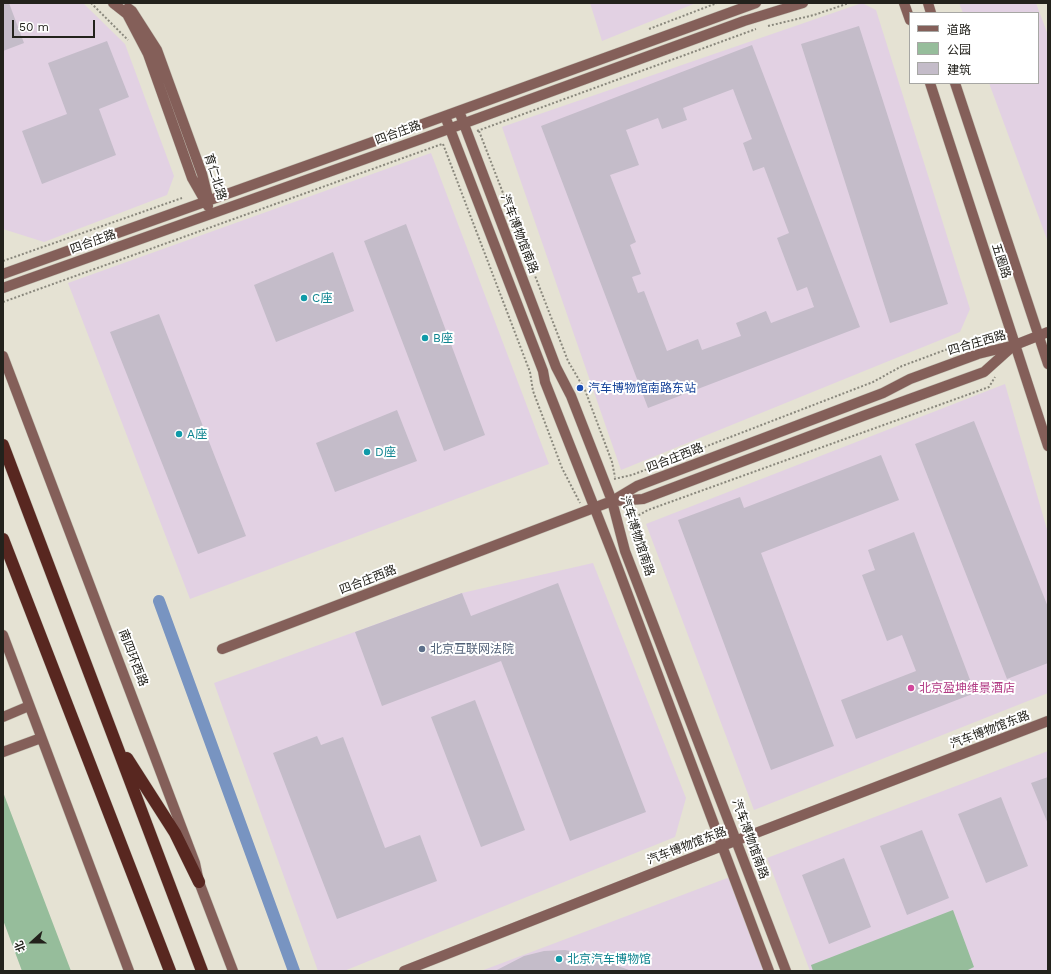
<!DOCTYPE html>
<meta charset="utf-8">
<style>
body{margin:0}
#map{position:relative;width:1051px;height:974px;overflow:hidden;background:#e5e2d3;font-family:"Work Sans","Noto Sans SC",sans-serif}
canvas{display:block}
.frame{position:absolute;inset:0;border:4px solid #23221c;pointer-events:none}
.legend{position:absolute;left:909px;top:12px;width:130px;height:72px;box-sizing:border-box;background:#fff;border:1px solid #a7a7a4;margin:0;padding:5px 7px;list-style:none;font-size:12px;color:#23221c}
.legend li{display:flex;align-items:center;gap:8px;height:20px}
.legend b{width:20px;border:1px solid #a7a7a4}
.north{position:absolute;left:12px;top:922px;width:40px;height:40px;-webkit-text-stroke:3px #fff;paint-order:stroke;rotate:249deg;font-size:11px;font-weight:700;line-height:16px;text-align:center;color:#23221c}
.north::after{content:'';display:block;margin:auto;width:14px;height:18px;background:#23221c;clip-path:polygon(50% 0,100% 100%,50% 72%,0 100%)}
.scale{position:absolute;left:12px;top:20px;width:83px;height:18px;box-sizing:border-box;border:2px solid #23221c;border-top:0;padding-left:5px;font-size:12px;line-height:14px;white-space:nowrap;color:#23221c;-webkit-text-stroke:3px #fff;paint-order:stroke}
</style>
<div id="map">
<canvas width="1051" height="974"></canvas>
<div class="frame"></div>
<ul class="legend">
<li><b style="height:5px;background:#845f59"></b>道路</li>
<li><b style="height:11px;background:#96bd9b"></b>公园</li>
<li><b style="height:11px;background:#c4bcc9"></b>建筑</li>
</ul>
<div class="north">北</div>
<div class="scale">50 m</div>
</div>
<script>
const ctx = document.querySelector('canvas').getContext('2d');
ctx.lineJoin = 'round';
function fillPath(path, color) { ctx.fillStyle = color; ctx.fill(path, 'evenodd'); }
function trace(path, color, width, dash) { ctx.strokeStyle = color; ctx.lineWidth = width; ctx.lineCap = dash ? 'butt' : 'round'; ctx.setLineDash(dash || []); ctx.stroke(path); }
function write(font, color, halo, rows, align = 'center') {
  ctx.font = font + ' "Work Sans","Noto Sans SC",sans-serif'; ctx.lineWidth = 4; ctx.setLineDash([]); ctx.textBaseline = 'middle'; ctx.strokeStyle = halo; ctx.fillStyle = color; for (const [text, x, y, turn = 0] of rows) {
    ctx.save(); ctx.translate(x, y); ctx.rotate((+turn || 0) * Math.PI / 180); ctx.textAlign = isNaN(turn) ? turn : align; if (halo) ctx.strokeText(text, 0, 0); ctx.fillText(text, 0, 0); ctx.restore();
  }
}
fillPath(new Path2D(`
 M3 3H83L125 44 174 176 167 195 44 242 3 229Z
 M590 3H696L602 41Z
 M862 3 876 10 970 309 960 332 621 470 502 127Z
 M959 3H1036L1048 35V242L989 83H1038V13H963Z
 M431 153 549 464 190 599 68 283Z
 M1005 384 1048 533V693L754 810 646 524Z
 M593 563 686 798 675 837 344 971H318L214 683 462 593Z
 M1048 751V971H810L767 858Z
 M730 877 765 971H481Z`), '#e2d1e3');
fillPath(new Path2D(`
 M3 792 71 971H22L3 920Z
 M953 910 974 967 966 971H813L811 965Z`), '#96bd9b');
trace(new Path2D(`
 M159 601 294 971`), '#7894c1', 12);
fillPath(new Path2D(`
 M3 3H9L24 43 3 51Z
 M859 26 948 304 890 323 801 44Z
 M107 41 129 97 99 109 116 155 42 184 22 131 67 114 48 63Z
 M752 45 860 327 648 408 541 126ZM733 89 752 139 743 143 753 171 764 167 789 233 777 238 797 291 807 287 814 307 771 323 766 311 736 323 741 336 702 350 698 339 667 351 644 291 638 293 632 277 641 274 630 245 636 242 610 175 639 165 626 130 658 118 662 129 687 120 683 108Z
 M406 224 485 435 444 451 364 241Z
 M333 252 354 311 276 342 254 285Z
 M159 314 246 536 198 554 110 332Z
 M397 410 417 461 335 492 316 443Z
 M974 421 1048 607V663L1007 679 915 444Z
 M881 455 899 500 761 553 834 746 771 770 678 520 740 497 744 508Z
 M914 532 975 693 856 739 841 700 916 671 902 635 887 641 862 575 875 570 868 550Z
 M558 583 646 812 570 841 501 661 382 706 355 632 462 593 471 616Z
 M475 700 525 830 481 847 431 717Z
 M317 736 321 745 343 737 385 848 420 835 437 881 337 919 273 753Z
 M1048 777V824L1031 783Z
 M1001 797 1028 866 986 883 958 814Z
 M922 830 949 898 907 915 880 846Z
 M844 858 871 927 829 944 802 875Z
 M565 950 585 954 629 970V971H495L524 956 544 951Z`), '#c4bcc9');
const secondary = new Path2D(`
 M113 3 127 14 148 54 192 178 208 206
 M904 3 910 20
 M928 3 931 13
 M128 8 132 11 157 50 202 174 208 198
 M930 83 1048 446
 M955 83 1048 364
 M459 111 556 367 571 396 612 501 625 551 786 971
 M445 116 543 371 545 382 613 555 769 971
 M3 274 420 125 756 3
 M3 288 424 138 744 21 803 3
 M3 356 195 863 199 882 233 971
 M616 501 643 499 863 416 984 372 1013 346
 M3 635 129 971
 M222 649 612 501 637 486 883 393 910 379 978 354 1015 345 1048 332
 M3 717 29 706
 M3 752 41 738
 M404 971 722 846 1048 721`);
const highway = new Path2D(`
 M3 445 202 971
 M3 539 170 971
 M127 758 175 833 199 882`);
trace(secondary, '#c2bfb2', 11);
trace(highway, '#c2bfb2', 13);
trace(new Path2D(`
 M91 3 128 40
 M768 26 814 15 849 3
 M649 29 717 3
 M477 131 756 29
 M479 131 568 361 585 390 612 462 615 477
 M443 144 530 372 533 391 562 468 580 503
 M3 261 182 198
 M3 302 442 144
 M614 479 632 475 873 382 902 366 972 340 984 341
 M628 521 648 510 989 387 995 377`), '#8a887d', 2, [2, 2]);
trace(secondary, '#845f59', 10);
trace(highway, '#582720', 12);
for (const [x, y, r, color] of [
 [304,298,4,"#0f9aa8"],
 [425,338,4,"#0f9aa8"],
 [580,388,4,"#1a4fb4"],
 [179,434,4,"#0f9aa8"],
 [367,452,4,"#0f9aa8"],
 [422,649,4,"#5c6f8a"],
 [911,688,4,"#d1479c"],
 [559,959,4,"#0f9aa8"]
]) { const dot = new Path2D(); dot.arc(x, y, r, 0, 2 * Math.PI); ctx.fillStyle = color; ctx.fill(dot); trace(dot, '#fff', 1.5); }
write('12px', '#23221c', '#fff', [
 ["四合庄路",398,133,-20],
 ["育仁北路",215,177,73],
 ["汽车博物馆南路",519,234,69],
 ["四合庄路",93,242,-20],
 ["五圈路",1001,261,72],
 ["四合庄西路",977,343,-16],
 ["四合庄西路",675,458,-21],
 ["汽车博物馆南路",637,536,72],
 ["四合庄西路",368,580,-21],
 ["南四环西路",133,658,69],
 ["汽车博物馆东路",990,730,-21],
 ["汽车博物馆南路",750,839,70],
 ["汽车博物馆东路",687,846,-21]
]);
write('12px', '#0d838f', '#fff', [
 ["C座",312,298],
 ["B座",433,338],
 ["A座",187,434],
 ["D座",375,452],
 ["北京汽车博物馆",567,959]
], 'left');
write('12px', '#164399', '#fff', [
 ["汽车博物馆南路东站",588,388]
], 'left');
write('12px', '#4e5e75', '#fff', [
 ["北京互联网法院",430,649]
], 'left');
write('12px', '#b23c85', '#fff', [
 ["北京盈坤维景酒店",919,688]
], 'left');
</script>
